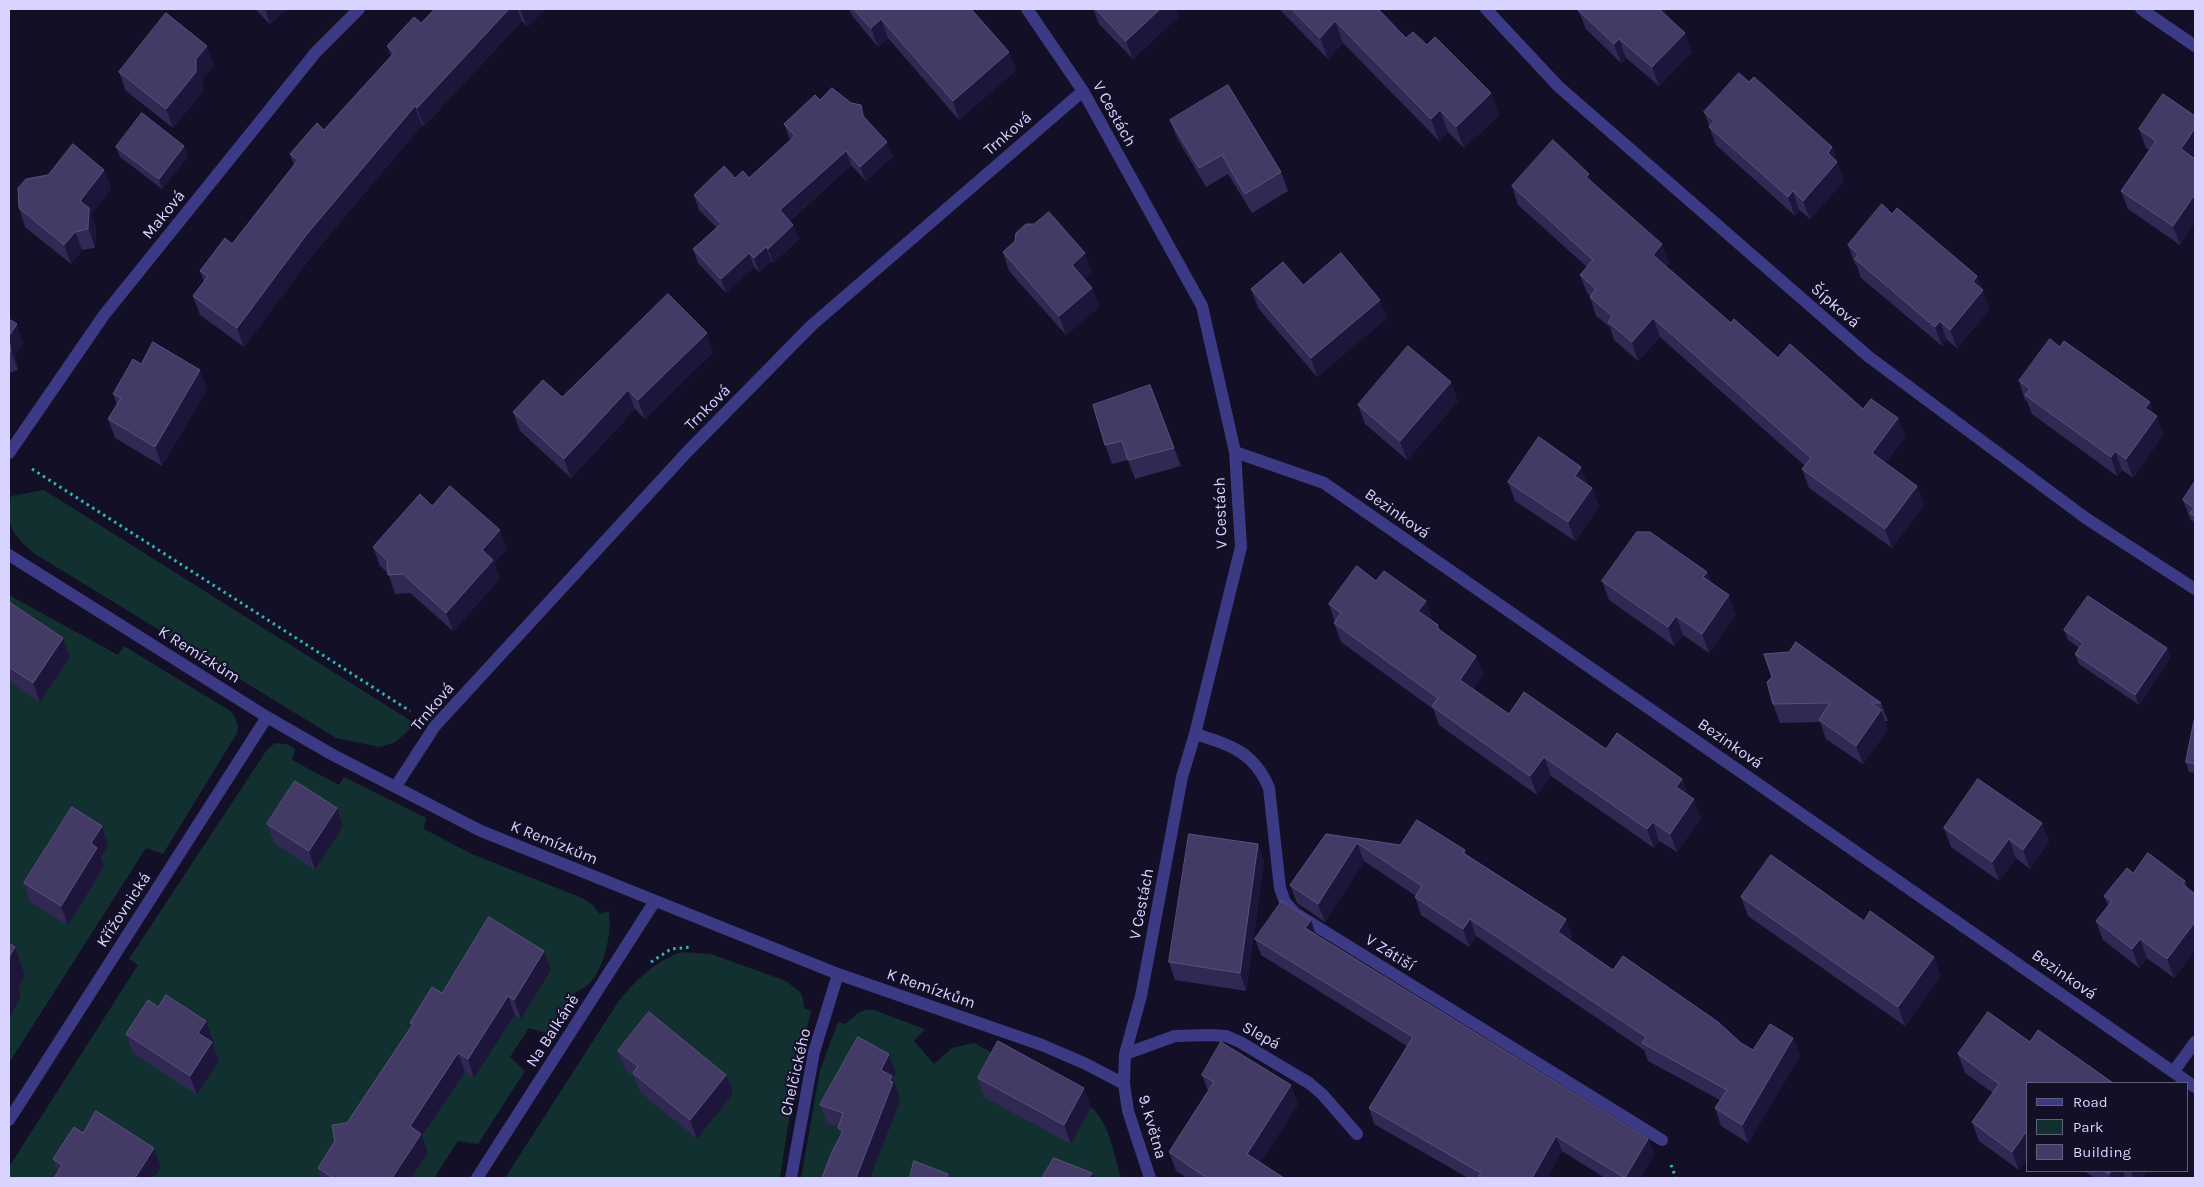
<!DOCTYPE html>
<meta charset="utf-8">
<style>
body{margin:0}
#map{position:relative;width:2204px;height:1187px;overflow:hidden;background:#130f26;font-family:Karla,sans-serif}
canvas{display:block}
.frame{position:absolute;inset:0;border:10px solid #d9d4ff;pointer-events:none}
.legend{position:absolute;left:2026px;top:1082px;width:162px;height:90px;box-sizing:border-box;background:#130f26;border:1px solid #625e7d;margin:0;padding:6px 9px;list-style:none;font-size:15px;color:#d9d4ff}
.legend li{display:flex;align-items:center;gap:10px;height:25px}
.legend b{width:25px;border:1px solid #625e7d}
</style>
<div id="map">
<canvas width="2204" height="1187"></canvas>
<div class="frame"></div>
<ul class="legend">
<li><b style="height:6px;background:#3d3a85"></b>Road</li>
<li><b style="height:14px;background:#12302f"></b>Park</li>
<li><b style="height:14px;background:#433a66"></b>Building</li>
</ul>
</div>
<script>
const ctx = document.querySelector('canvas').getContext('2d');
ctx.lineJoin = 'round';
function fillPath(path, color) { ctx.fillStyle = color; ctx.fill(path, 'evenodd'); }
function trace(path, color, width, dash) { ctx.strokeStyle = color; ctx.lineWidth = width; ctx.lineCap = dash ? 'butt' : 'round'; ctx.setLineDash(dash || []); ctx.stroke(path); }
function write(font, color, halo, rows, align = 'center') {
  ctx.font = font + ' Karla,sans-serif'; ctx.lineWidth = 4; ctx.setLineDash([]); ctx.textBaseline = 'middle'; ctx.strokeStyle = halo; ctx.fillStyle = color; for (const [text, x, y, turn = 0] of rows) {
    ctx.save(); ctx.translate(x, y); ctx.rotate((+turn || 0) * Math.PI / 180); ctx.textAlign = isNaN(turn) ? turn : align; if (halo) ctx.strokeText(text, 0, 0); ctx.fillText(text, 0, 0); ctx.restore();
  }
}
fillPath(new Path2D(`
 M44 490 416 724 394 743 379 747 336 738 35 554C13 535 4 525 11 496Z
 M9 595 118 655 124 646 232 712 238 725 237 733 163 854 146 848 9 1063Z
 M275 743 287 744 295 749 292 760 339 785 344 777 426 818 424 829 472 854 582 898 592 904 600 914 609 911C612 933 605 967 589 984 585 988 577 990 573 995 564 1006 557 1021 549 1034L529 1028 510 1057 525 1071 478 1144 458 1141 434 1178H9V1167L138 965 129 959 266 751Z
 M683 952 711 954 786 981 800 992 803 999 804 1008 811 1011 795 1080 780 1178H505L618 1002C634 982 658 958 683 952Z
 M866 1010H874L925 1029 914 1041 934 1064 952 1048 974 1043 1091 1107C1110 1124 1114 1155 1121 1178H801L820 1070 838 1022 845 1024 858 1013Z`), '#12302f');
trace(new Path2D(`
 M32 469 410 711
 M651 962 671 949 691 947
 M1671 1165 1676 1178`), '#2fb8b0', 3, [2.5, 4]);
trace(new Path2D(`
 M1027 9 1083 91 1202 306 1235 452 1241 547 1195 734 1182 777 1141 996 1125 1054 1124 1084 1128 1111 1150 1178
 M1486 9 1559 87 1869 357 2087 519 2195 589
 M2141 9 2195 46
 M1235 452 1324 483 2195 1087
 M9 453 104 315 316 52 359 9
 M9 555 267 717 333 755 481 831 838 974 1042 1045 1086 1064 1124 1084
 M1195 734C1231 745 1254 752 1269 788L1280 888 1285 902 1295 913 1662 1140
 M396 786 435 726 688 451 812 325 1083 91
 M1125 1054 1175 1036 1210 1035 1226 1036 1240 1042 1309 1083 1322 1094 1357 1134
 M2174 1071 2195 1042
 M9 1120 267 717
 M477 1178 655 901
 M791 1178 814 1052 838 974`), '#3d3a85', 12);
fillPath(new Path2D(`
 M255 9H287L270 24Z
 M443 9H545L527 27 522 21 424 126 422 125 314 253 244 347 200 315 193 296 204 282 200 271 232 244 294 165 290 154 324 130 391 56 387 46Z
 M849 9H971L1009 52 1016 70 959 120 888 38 878 47 853 17Z
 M1093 9H1175L1178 17 1133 59 1099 24Z
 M1279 9H1378L1406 38 1499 115 1464 148 1448 132 1439 141 1343 43 1328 59Z
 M1576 9H1665L1667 16 1692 52 1659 86 1626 58 1621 63 1586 29 1579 12Z
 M214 65 203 78V91L173 128 126 91 119 72Z
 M1749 82 1832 147 1844 181 1810 219 1799 210 1795 216 1716 145 1704 112Z
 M2195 116V157L2194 158 2195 159V222L2180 245 2128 209 2121 191 2149 150 2146 148 2139 129Z
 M866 119 893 156 866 181 851 165 790 221 799 239 773 263 771 261 759 272 754 267 726 293 698 263 693 249 717 228 699 210 694 195 735 178H749L790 140 784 124Z
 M1170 120 1281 172 1288 191 1252 213 1228 174 1206 187 1177 138Z
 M184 146 188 156 162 189 120 157 116 147Z
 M104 170 111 189 91 214 96 227 95 248 82 250 71 264 25 227 19 208Z
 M1592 182 1669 263 1666 266 1731 323 1778 358 1863 409 1898 418 1905 437 1885 463 1917 486 1924 505 1892 548 1809 488 1802 469 1805 466 1660 337 1638 361 1614 340 1610 327 1596 316 1590 297V296L1587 293 1580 275 1587 267 1518 205 1512 186Z
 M1892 214 1977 276 1990 309 1957 348 1947 340 1942 346 1861 278 1857 266 1855 264 1848 245Z
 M1003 252 1092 272 1084 279 1092 288 1099 307 1066 335 1009 271Z
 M1303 285 1387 318 1317 377 1258 308 1251 289Z
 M9 319 23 343 15 355 18 370 9 373Z
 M713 352 645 419 635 409 571 478 520 431 513 412 562 397Z
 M141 364 207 389 162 466 115 438 108 419 117 405 113 394Z
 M2019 381 2154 415 2163 435 2133 478 2122 470 2117 476 2032 414 2027 401 2025 400Z
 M1458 401 1407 460 1365 424 1358 405Z
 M1093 405 1174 448 1181 466 1135 479 1128 460 1112 464 1105 445Z
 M2195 481V527L2193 521 2190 519 2183 500Z
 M1508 482 1588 485 1592 488 1599 507 1575 541 1515 501Z
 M432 506 507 549 494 563 500 579 453 631 410 593 395 594 388 573 380 566 373 547Z
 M1376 581 1426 601 1432 620 1438 625 1440 630 1476 656 1483 675 1473 689 1509 714 1606 749 1682 779 1688 795 1701 818 1677 852 1659 841 1654 848 1551 776 1537 795 1439 725 1433 709 1341 642 1334 623 1335 622 1329 604Z
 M1602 581 1710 582 1736 614 1709 653 1683 635 1674 646 1609 600Z
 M9 602 70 657 40 702 9 681Z
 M2064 630 2167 648 2170 658 2139 705 2079 664 2075 654 2079 648 2068 640Z
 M1881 703 1888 721H1885L1888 729 1863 764 1826 739 1820 722 1780 723 1773 704Z
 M2195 716V773L2189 772 2186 762Z
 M2042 823 2049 842 2030 869 2016 858 1999 881 1951 847 1944 828Z
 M267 824 343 827 315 870 274 843Z
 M102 826 108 845 101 857 104 867 68 925 30 902 24 883Z
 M1326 834 1400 845 1465 850 1466 854 1566 919 1572 936 1570 940 1613 970 1753 1050 1793 1038 1800 1056 1748 1143 1721 1126 1715 1108 1720 1100 1648 1061 1644 1050 1476 936 1469 947 1421 915 1415 897 1416 896 1364 861 1325 922 1297 903 1290 885Z
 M1258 844 1264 862 1246 991 1175 980 1169 962Z
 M2133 873 2185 881 2187 887 2195 894V950L2174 978 2147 958 2139 968 2103 940 2096 921 2108 906 2104 896Z
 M1741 897 1941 976 1905 1026 1748 916Z
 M1311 920 1316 935 1648 1139 1654 1155 1640 1178H1605L1562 1151 1547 1178H1468L1374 1124 1369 1108 1407 1046 1261 955 1255 939Z
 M551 970 521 1019 515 1015 474 1078 465 1072 422 1136 428 1153 411 1178H321L318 1168 411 1026 410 1023 442 993Z
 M158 1007 206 1021 213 1040 211 1042H212L219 1061 197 1095 133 1053 126 1034Z
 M2030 1042 2028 1083V1158L2019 1170 1979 1141 1972 1122 1993 1093 1965 1073 1958 1054Z
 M618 1051 726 1075 733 1093 697 1139 640 1092 634 1077 625 1069Z
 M889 1054 896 1073 893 1078 899 1095 898 1096 900 1101 870 1178H822L841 1135 838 1127 827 1123 820 1105Z
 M1202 1075 1298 1104 1260 1163 1284 1178H1187L1176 1171 1169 1152 1208 1091Z
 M978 1078 1091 1107 1071 1144 984 1097Z
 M83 1133 154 1148 161 1167 58 1172 53 1159Z
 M2084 1171H2147L2142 1178H2095Z`), '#312854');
fillPath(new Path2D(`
 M265 9H287L270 24Z
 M509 9H517L522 21 424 126 417 108Z
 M520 9H545L527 27Z
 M1160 9H1175L1178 17 1133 59 1126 41Z
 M1656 9H1665L1667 16Z
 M881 19 888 38 878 47 871 28Z
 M1335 21 1343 43 1328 59 1320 38Z
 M1685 33 1692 52 1659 86 1652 67Z
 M1619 39 1626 58 1621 63 1614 44Z
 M207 46 214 65 203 78V91L173 128 166 109 196 59Z
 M1009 52 1016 70 959 120 953 101Z
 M1491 93 1499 115 1464 148 1456 127Z
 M861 105 866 119 863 116Z
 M415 106 422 125 314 253 244 347 237 328 307 234Z
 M1440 110 1448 132 1439 141 1431 119Z
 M2195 128V157L2187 168 2181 149Z
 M887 142 893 156 866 181 860 167Z
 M184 146 188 156 162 189 159 179Z
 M1832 147 1844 181 1810 219 1803 201 1828 153Z
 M846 151 851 165 785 225 780 210Z
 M104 170 111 189 91 214 96 227 95 248 80 201Z
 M1589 174 1596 192 1586 177Z
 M1793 191 1799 210 1795 216 1788 197Z
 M2195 194V222L2180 245 2173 226Z
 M793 225 799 239 773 263 768 249Z
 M75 232 82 250 71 264 64 245Z
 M1662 244 1669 263 1660 273 1653 255Z
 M766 247 771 261 759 272 754 258Z
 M749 253 754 267 726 293 721 279Z
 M1085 253 1092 272 1079 284 1072 265Z
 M1977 276 1990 309 1957 348 1950 330 1973 282Z
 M1092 288 1099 307 1066 335 1059 316Z
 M1380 300 1387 318 1317 377 1311 358Z
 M1653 318 1660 337 1638 361 1632 342Z
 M1940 321 1947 340 1942 346 1935 327Z
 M17 324 23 343 15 355 18 370 11 352 9 338V336Z
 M707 333 713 352 645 419 638 400Z
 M200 370 207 389 162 466 155 447Z
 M1451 382 1458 401 1407 460 1400 441Z
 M628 390 635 409 571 478 564 459Z
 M2150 402 2155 418 2157 416 2163 435 2133 478 2126 459 2145 408Z
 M1898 418 1905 437 1878 472 1872 453Z
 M2115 451 2122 470 2117 476 2111 457Z
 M1581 467 1588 486 1575 476Z
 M1917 486 1924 505 1892 548 1885 529Z
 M1592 488 1599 507 1575 541 1568 522Z
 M500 530 507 549 494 563 500 579 453 631 446 613 482 550Z
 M1707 572 1714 591 1703 577Z
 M1729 595 1736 614 1709 653 1702 634Z
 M1426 601 1432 620 1425 629 1418 611Z
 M1676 616 1683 635 1674 646 1668 627Z
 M63 638 70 657 40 702 33 683Z
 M2167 648 2170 658 2139 705 2135 695Z
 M1476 656 1483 675 1466 699 1460 680Z
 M1881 710 1888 729 1863 764 1856 746Z
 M1544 757 1551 776 1537 795 1530 776Z
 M1682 779 1689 798 1676 787Z
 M1694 799 1701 818 1677 852 1670 834Z
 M337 808 343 827 315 870 309 851Z
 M1653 822 1659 841 1654 848 1647 829Z
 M2042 823 2049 842 2030 869 2023 850Z
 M102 826 108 845 101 857 104 867 68 925 61 906 91 843Z
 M2009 839 2016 858 1999 881 1992 862Z
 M1357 843 1364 861 1325 922 1318 904Z
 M1258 844 1264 862 1246 991 1240 973Z
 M1470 919 1476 936 1469 947 1463 929Z
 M1566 919 1572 936 1564 949 1558 932Z
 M1311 920 1316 936 1305 928Z
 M2195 922V950L2174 978 2167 959Z
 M2140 939 2147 958 2139 968 2132 949Z
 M15 947 25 976 18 988 21 997 9 1018V957Z
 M544 951 551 970 521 1019 514 1000Z
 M1934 957 1941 976 1905 1026 1898 1007Z
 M508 996 515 1015 474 1078 468 1059Z
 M206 1021 213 1040 205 1052 198 1033Z
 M1793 1038 1800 1056 1748 1143 1742 1125Z
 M212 1042 219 1061 197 1095 190 1076Z
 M458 1053 465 1072 422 1136 428 1153 411 1178H392L410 1126Z
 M889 1054 896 1073 893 1078 899 1095 898 1096 900 1101 870 1178H856L881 1070Z
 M726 1075 733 1093 697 1139 690 1120Z
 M1291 1085 1298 1104 1254 1173 1247 1154Z
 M1084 1088 1091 1107 1071 1144 1064 1125Z
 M2028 1129V1158L2019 1170 2012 1152Z
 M1556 1136 1562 1151 1547 1178H1532Z
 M1648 1139 1654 1155 1640 1178H1625Z
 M154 1148 161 1167 153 1178H135Z
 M2112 1171H2123L2126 1178H2111L2109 1174Z
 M2131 1171H2147L2142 1178H2134Z
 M1092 1173 1094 1178H1089Z`), '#1d163a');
const building = new Path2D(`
 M435 9H509L417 108 415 106 307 234 237 328 193 296 208 276 200 271 225 238 232 244 298 160 290 154 317 123 324 130 394 53 387 46 414 17 421 23Z
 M854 9H971L1009 52 953 101 881 19 871 28Z
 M1096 9H1160L1126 41Z
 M1292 9H1378L1406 38 1413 32 1427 45 1435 37 1491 93 1456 127 1440 110 1431 119 1335 21 1320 38Z
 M1581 9H1659L1685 33 1652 67 1619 39 1614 44 1579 11Z
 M166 13 207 46 196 59V72L166 109 119 72Z
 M1739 73 1749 82 1754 77 1832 147 1828 153 1837 162 1803 201 1793 191 1788 197 1709 127 1714 121 1704 112Z
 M1228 85 1281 172 1245 194 1222 155 1199 168 1170 120Z
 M832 88 851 103 861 105 863 116 887 142 860 167 846 151 780 210 793 225 768 249 766 247 754 258 749 253 721 279 693 249 721 224 694 195 724 166 735 178 743 171 749 178 795 136 784 124 815 95 820 100Z
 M2163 94 2195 116V128L2181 149 2195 159V194L2173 226 2121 191 2156 141 2139 129Z
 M142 113 184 146 159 179 116 147Z
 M1553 140 1589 174 1586 177 1662 244 1653 255 1731 323 1734 319 1778 358 1790 344 1863 409 1871 399 1898 418 1872 453 1917 486 1885 529 1802 469 1811 458 1653 318 1632 342 1608 322 1612 316 1590 297 1596 289 1580 275 1593 260 1512 186Z
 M73 144 104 170 80 201 89 208 88 229 75 232 64 245 19 208 18 188 26 179 48 175Z
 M1882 204 1892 214 1897 208 1977 276 1973 282 1983 290 1950 330 1940 321 1935 327 1855 259 1858 254 1848 245Z
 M1049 212 1085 253 1072 265 1092 288 1059 316 1003 252 1015 241 1016 233 1026 224H1034Z
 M1341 253 1380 300 1311 358 1251 289 1283 262 1303 285Z
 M668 294 707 333 638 400 628 390 564 459 513 412 543 380 562 397Z
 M9 319 17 324 9 336Z
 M9 338 11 352H9Z
 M2050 339 2060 347 2064 341 2150 402 2145 408 2157 416 2126 459 2115 451 2111 457 2025 395 2030 389 2019 381Z
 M153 342 200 370 155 447 108 419 121 398 113 394 133 359 141 364Z
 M1408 346 1451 382 1400 441 1358 405Z
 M1150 385 1174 448 1128 460 1122 441 1105 445 1093 405Z
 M1539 437 1581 467 1575 476 1592 488 1568 522 1508 482Z
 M2195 481V517L2190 513 2194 508 2183 500Z
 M450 486 500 530 482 550 493 560 446 613 403 574 388 575 387 560 373 547 420 494 432 506Z
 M1637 532H1650L1707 572 1703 577 1729 595 1702 634 1676 616 1668 627 1602 581Z
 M1357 566 1376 581 1384 571 1426 601 1418 611 1438 625 1437 628 1476 656 1460 680 1509 714 1524 692 1606 749 1617 733 1682 779 1676 787 1694 799 1670 834 1653 822 1647 829 1544 757 1530 776 1432 706 1438 698 1334 623 1341 613 1329 604Z
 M2088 596 2167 648 2135 695 2075 654 2083 643 2064 630Z
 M9 602 63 638 33 683 9 667Z
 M1796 642 1881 703H1871L1881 710 1856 746 1819 720 1830 703 1773 704 1767 682 1772 677 1764 654 1789 652Z
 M2195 716V764L2186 762Z
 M1978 779 2042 823 2023 850 2009 839 1992 862 1944 828Z
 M295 781 337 808 309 851 267 824Z
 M72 807 102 826 91 843 97 848 61 906 24 883Z
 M1417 820 1465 850 1463 853 1566 919 1558 932 1613 970 1623 956 1718 1022 1741 1043 1753 1050 1770 1024 1793 1038 1742 1125 1715 1108 1727 1090 1642 1043 1646 1037 1470 919 1463 929 1415 897 1422 886 1357 843 1318 904 1290 885 1326 834 1400 845Z
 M1189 834 1258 844 1240 973 1169 962Z
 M2148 853 2185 881 2182 884 2195 894V922L2167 959 2140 939 2132 949 2096 921 2112 901 2104 896 2127 868 2133 873Z
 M1771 855 1864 921 1870 911 1934 957 1898 1007 1741 897Z
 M1282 901 1311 920 1305 928 1648 1139 1625 1178 1556 1136 1532 1178H1483L1479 1176 1481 1173 1369 1108 1413 1037 1255 939Z
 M489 917 544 951 514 1000 508 996 468 1059 458 1053 410 1126 421 1134 392 1178H333L318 1168 335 1141 332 1125 347 1123 413 1024 410 1023 432 987 442 993Z
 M9 943 15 947 9 957Z
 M166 995 206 1021 198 1033 212 1042 190 1076 126 1034 148 1000 158 1007Z
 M649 1012 726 1075 690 1120 633 1073 638 1066 618 1051Z
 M1988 1012 2030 1042 2038 1030 2113 1083H2028V1129L2012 1152 1972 1122 1999 1084 1958 1054Z
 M858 1037 889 1054 881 1070 892 1076 890 1081 893 1082 856 1178H822L832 1152 843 1131 838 1128 843 1113 820 1105Z
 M998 1041 1084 1088 1064 1125 978 1078Z
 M1221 1042 1291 1085 1247 1154 1284 1178H1207L1169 1152 1214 1082 1202 1075Z
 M96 1111 154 1148 135 1178H54L62 1165 53 1159 74 1127 83 1133Z
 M1054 1158 1092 1173 1089 1178H1042Z
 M914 1161 948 1174 947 1178H910Z
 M2104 1171H2112L2109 1174Z`);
fillPath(building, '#433a66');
trace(building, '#5a527e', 1);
write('16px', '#d9d4ff', '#130f26', [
 ["V Cestách",1114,114,61],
 ["Trnková",1008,134,-41],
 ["Maková",164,215,-51],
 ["Šípková",1835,306,41],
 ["Trnková",708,408,-45],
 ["V Cestách",1221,513,-92],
 ["Bezinková",1397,514,35],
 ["K Remízkům",199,655,32],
 ["Trnková",433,707,-50],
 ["Bezinková",1730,744,35],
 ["K Remízkům",554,843,22],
 ["V Cestách",1142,904,-79],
 ["Křížovnická",124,910,-57],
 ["V Zátiší",1390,953,32],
 ["Bezinková",2064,975,35],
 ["K Remízkům",931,989,19],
 ["Na Balkáně",553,1031,-57],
 ["Slepá",1261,1036,29],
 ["Chelčického",796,1072,-77],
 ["9. května",1152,1127,74]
]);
</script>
